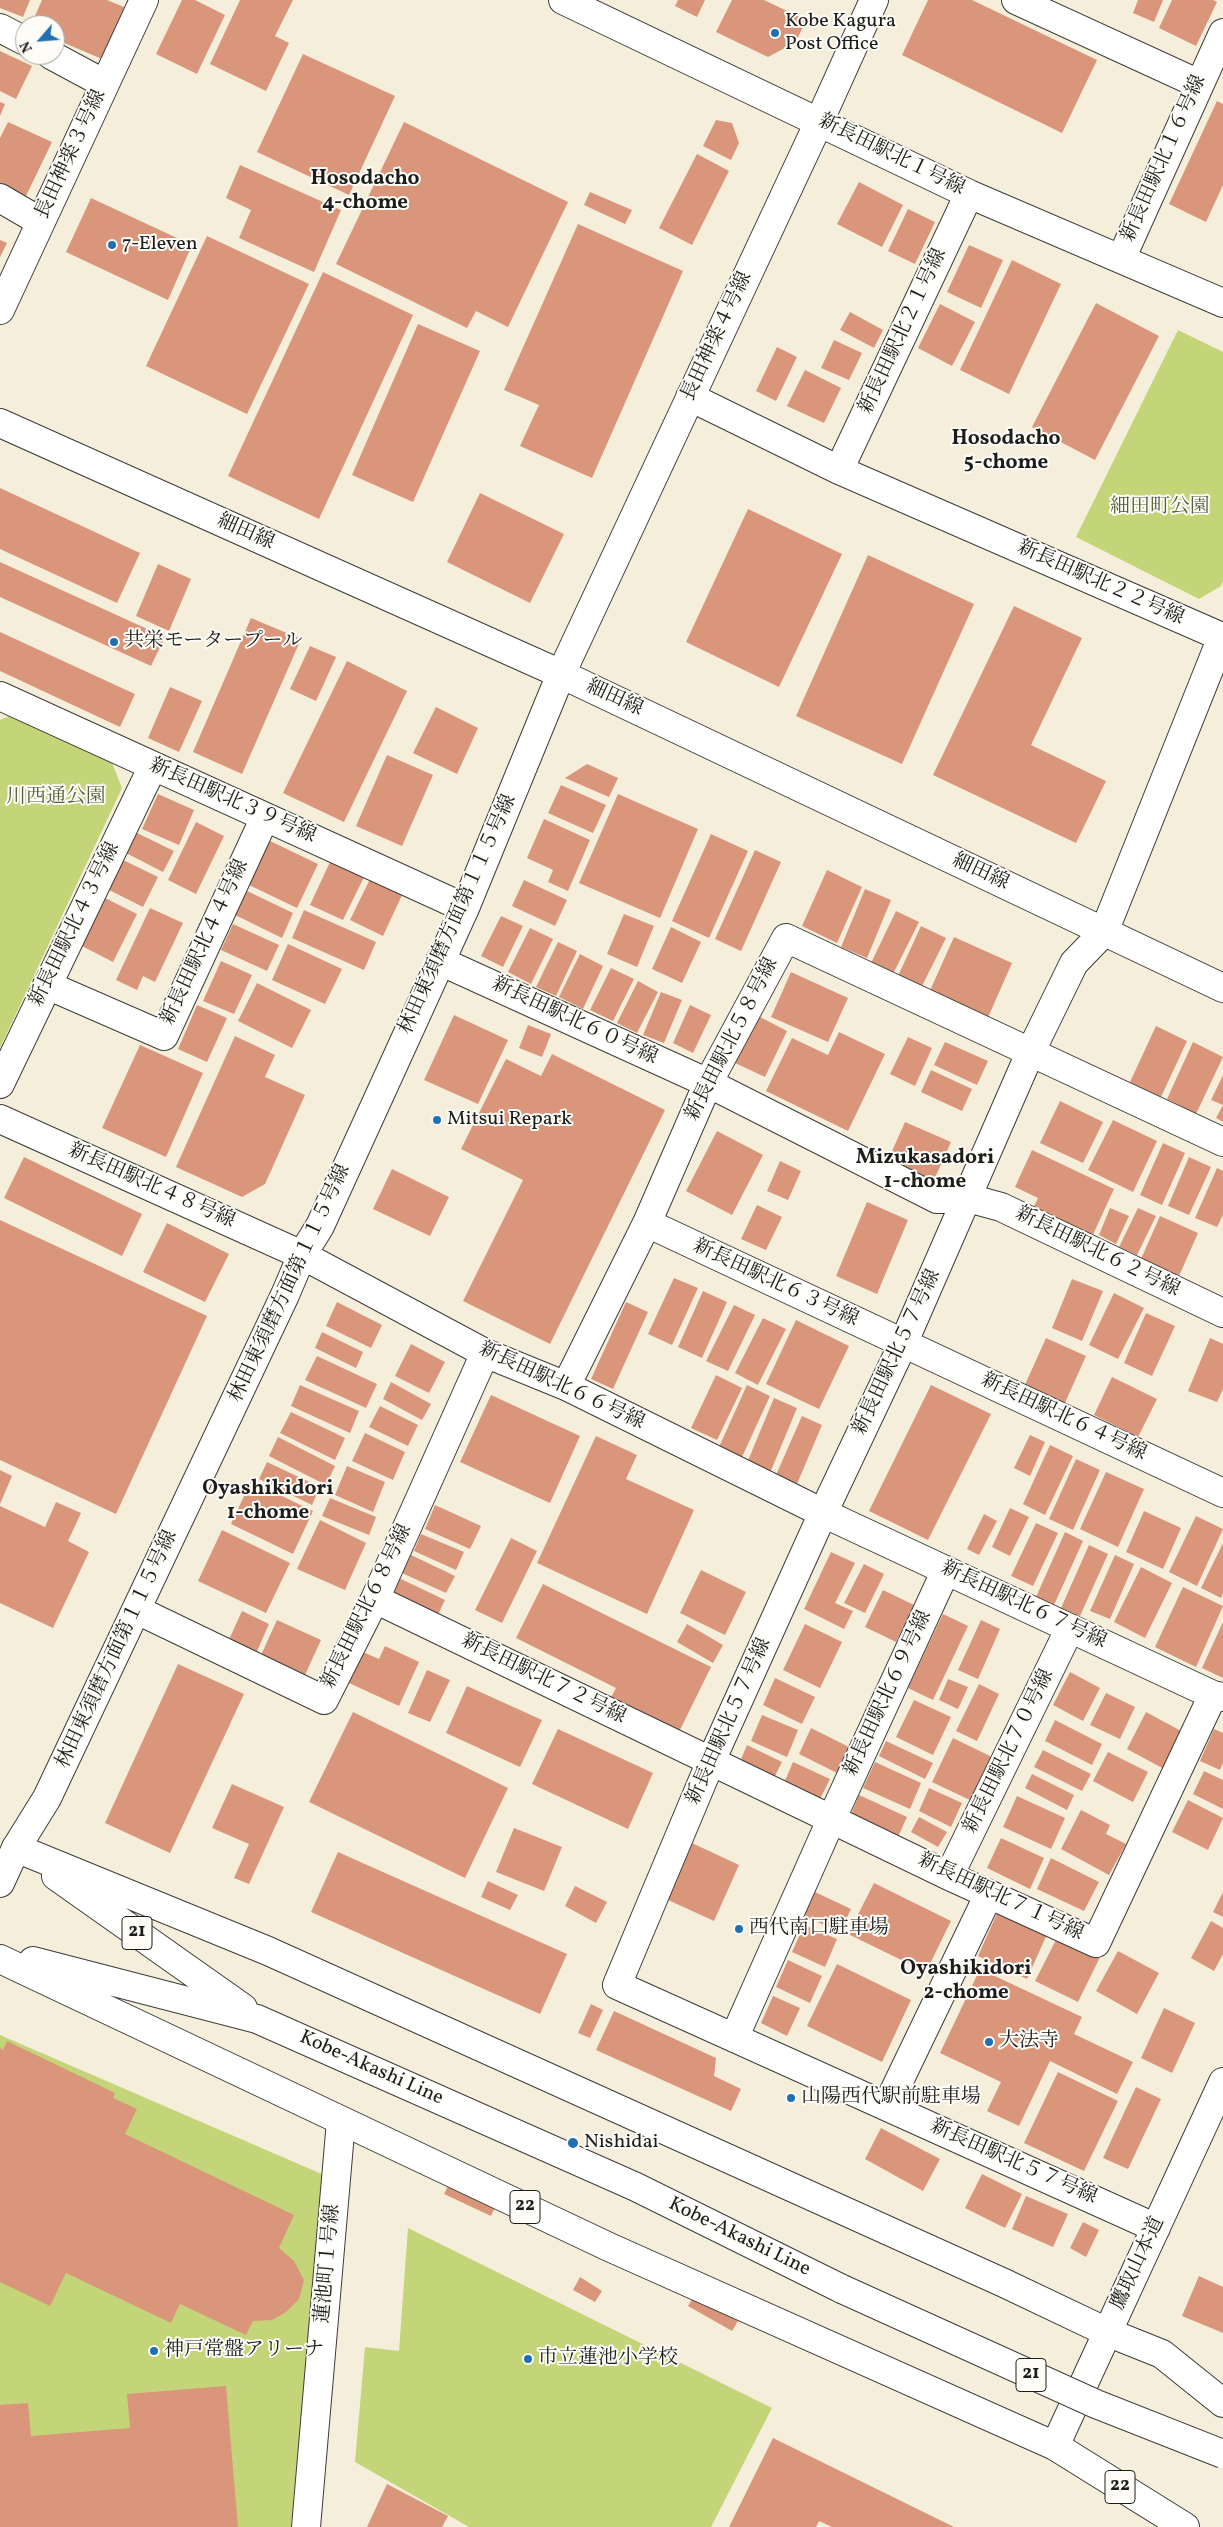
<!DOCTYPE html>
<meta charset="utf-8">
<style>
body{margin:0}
#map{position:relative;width:1223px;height:2527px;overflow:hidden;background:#f5eedb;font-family:Vollkorn,serif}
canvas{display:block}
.north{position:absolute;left:15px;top:15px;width:50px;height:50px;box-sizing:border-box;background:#fdfcf7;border:1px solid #a3a29f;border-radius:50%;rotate:243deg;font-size:14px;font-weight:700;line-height:20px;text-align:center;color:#1c1c1c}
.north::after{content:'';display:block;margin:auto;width:18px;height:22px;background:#1f6fb2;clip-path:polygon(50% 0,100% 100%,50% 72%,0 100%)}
</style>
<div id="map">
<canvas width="1223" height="2527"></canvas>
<div class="north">N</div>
</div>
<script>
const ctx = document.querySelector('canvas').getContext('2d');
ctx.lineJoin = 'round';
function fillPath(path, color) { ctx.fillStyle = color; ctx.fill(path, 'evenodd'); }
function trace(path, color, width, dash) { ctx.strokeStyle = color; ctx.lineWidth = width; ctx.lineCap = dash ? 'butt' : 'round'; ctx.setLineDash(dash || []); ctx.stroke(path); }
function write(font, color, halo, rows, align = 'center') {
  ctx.font = font + ' Vollkorn,"Noto Serif JP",serif'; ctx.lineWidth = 4; ctx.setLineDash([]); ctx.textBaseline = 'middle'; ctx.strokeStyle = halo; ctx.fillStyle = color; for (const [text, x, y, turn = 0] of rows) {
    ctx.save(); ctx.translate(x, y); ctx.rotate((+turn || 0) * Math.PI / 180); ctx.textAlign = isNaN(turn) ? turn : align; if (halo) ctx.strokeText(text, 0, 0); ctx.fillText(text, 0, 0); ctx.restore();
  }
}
fillPath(new Path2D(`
 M1178 330 1223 352V581L1221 586 1199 599 1076 537Z
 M12 715 112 763 122 788 0 1048V720Z
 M0 2035 324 2175 291 2527H0Z
 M408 2228 772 2408 711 2527H469L355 2462 365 2347 399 2351Z`), '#c3d578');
fillPath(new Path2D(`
 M0 0H30L23 17 0 8Z
 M42 0H107L124 7 102 59 55 39V25H31Z
 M182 0H195L225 15 197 74 156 54Z
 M240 0H293L275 36 289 43 266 91 210 64Z
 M678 0H705L697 17 675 6Z
 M732 0H764L806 20 796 42 768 57 716 32Z
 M928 0H972L1097 60 1062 133 902 55Z
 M1138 0H1163L1154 22 1133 13Z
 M1172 0H1213L1217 2 1196 46 1159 28Z
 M0 51 32 66 16 99 0 91Z
 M303 54 395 96 349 195 257 152Z
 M1217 101 1223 104V185L1206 222 1169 204Z
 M0 102 5 104 0 116Z
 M716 120 732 123 739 143 731 160 703 146Z
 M8 122 52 142 26 196 0 184V138Z
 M404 122 568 202 508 327 476 311 467 328 336 264Z
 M697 154 729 171 692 245 659 228Z
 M240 165 341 210 314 272 239 238 251 210 226 198Z
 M859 182 903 205 882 247 837 224Z
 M590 192 632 210 625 224 584 205Z
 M91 198 192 245 168 300 66 252Z
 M908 209 935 222 915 264 888 251Z
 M578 224 683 271 592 478 520 446 539 405 504 390Z
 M207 236 309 284 247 414 146 366Z
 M0 240 7 243 0 257Z
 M969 245 1003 260 981 308 947 292Z
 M1012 260 1061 284 1009 394 960 370Z
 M323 272 413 315 319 519 228 476Z
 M1096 303 1159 336 1095 460 1032 427Z
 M940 304 975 322 952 366 918 348Z
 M850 312 883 330 874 348 840 330Z
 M418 324 480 351 413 502 352 475Z
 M834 340 862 353 849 380 821 368Z
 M777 347 797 357 776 401 756 391Z
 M805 370 841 388 824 423 787 406Z
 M0 488 140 553 117 603 0 549Z
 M480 493 564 534 530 603 447 562Z
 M748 509 842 554 779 687 686 642Z
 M868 555 974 604 902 764 796 716Z
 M0 562 165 637 151 666 0 597Z
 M158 564 191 579 169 631 136 616Z
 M1014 606 1082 638 1031 745 1106 781 1076 843 933 775Z
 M251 618 301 639 242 774 193 752Z
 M0 632 135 694 120 727 0 671Z
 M310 646 336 657 316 701 290 689Z
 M347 661 407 691 344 822 283 793Z
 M170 687 202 701 179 752 148 738Z
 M436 707 478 728 457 774 413 753Z
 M387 755 433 775 402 846 356 826Z
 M587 764 618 778 609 797 565 778Z
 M561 785 606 805 593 833 548 813Z
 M158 794 194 810 179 845 142 829Z
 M618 794 698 829 660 918 579 883Z
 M544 819 590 840 568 891 548 882 553 870 527 858Z
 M196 822 224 836 196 894 168 880Z
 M137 833 174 851 163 872 126 853Z
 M711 834 748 851 709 938 672 921Z
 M270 841 318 864 297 908 249 885Z
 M755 850 781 862 741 951 715 939Z
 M121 859 158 877 143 907 107 889Z
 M330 862 364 877 343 920 310 905Z
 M827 870 862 887 837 943 802 926Z
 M371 877 403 893 383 936 350 920Z
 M524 880 567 900 555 926 512 906Z
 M865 889 891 900 867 958 841 947Z
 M245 890 293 913 282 938 233 914Z
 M103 897 137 914 113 962 80 945Z
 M150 908 183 923 155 982 143 976 137 990 116 980Z
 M304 910 376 942 364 970 292 938Z
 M896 911 919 922 893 974 871 963Z
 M624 914 654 926 637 967 607 954Z
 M501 916 523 926 503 967 481 956Z
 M233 924 279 945 267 971 221 950Z
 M921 926 946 938 921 988 898 976Z
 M671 927 701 942 682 983 652 969Z
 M530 928 553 939 531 984 508 972Z
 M954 937 1012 963 986 1022 928 995Z
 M558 942 577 951 556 996 536 987Z
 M288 944 342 969 325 1004 272 980Z
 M580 954 603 966 583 1009 559 997Z
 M221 961 252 975 234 1014 203 1001Z
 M611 968 634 979 613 1021 590 1010Z
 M791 972 848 998 828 1042 771 1017Z
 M638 981 658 992 637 1033 617 1023Z
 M257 983 311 1010 292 1048 238 1021Z
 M661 992 682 1000 664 1043 643 1035Z
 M197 1005 227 1018 207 1062 178 1049Z
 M690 1005 711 1015 693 1053 673 1043Z
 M454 1015 508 1040 478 1104 424 1080Z
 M758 1016 787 1031 765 1077 735 1063Z
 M528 1025 551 1034 542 1057 519 1048Z
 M1156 1026 1187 1041 1161 1097 1130 1082Z
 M839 1032 885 1054 848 1131 766 1091 792 1038 828 1055Z
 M235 1036 275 1055 265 1077 305 1095 265 1184 242 1197 176 1167Z
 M908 1037 932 1048 915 1086 890 1074Z
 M945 1042 988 1061 977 1085 934 1065Z
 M1193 1042 1223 1057 1196 1114 1167 1099Z
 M140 1045 203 1073 166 1157 102 1128Z
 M552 1054 665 1110 550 1344 463 1301 523 1180 461 1149 506 1059 541 1076Z
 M931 1070 972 1089 962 1111 921 1092Z
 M1223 1075V1122L1216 1118 1223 1105 1211 1100Z
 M1060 1101 1103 1122 1083 1163 1040 1143Z
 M1113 1120 1157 1141 1133 1192 1088 1170Z
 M905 1122 951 1142 934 1180 888 1160Z
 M717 1131 763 1155 732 1215 686 1191Z
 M1163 1143 1185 1153 1162 1205 1140 1195Z
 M1032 1150 1114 1189 1091 1239 1032 1211 1038 1198 1015 1187Z
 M24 1157 142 1214 122 1256 4 1198Z
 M1189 1157 1211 1167 1189 1215 1168 1206Z
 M780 1161 801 1171 788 1200 767 1191Z
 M1217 1168 1223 1171V1215L1217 1227 1195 1218Z
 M392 1169 449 1197 430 1236 373 1209Z
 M867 1202 908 1220 877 1294 836 1276Z
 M757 1205 782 1217 766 1250 741 1239Z
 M1110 1208 1129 1216 1116 1244 1099 1235Z
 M1138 1208 1156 1216 1137 1255 1119 1247Z
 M1160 1216 1198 1233 1179 1276 1141 1259Z
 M0 1220 207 1316 116 1514 0 1460Z
 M167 1223 229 1254 205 1302 143 1272Z
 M674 1278 698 1288 672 1345 648 1334Z
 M1072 1279 1103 1291 1082 1341 1052 1328Z
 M703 1291 727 1302 702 1358 678 1347Z
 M1114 1293 1144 1308 1118 1359 1089 1345Z
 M337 1302 382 1325 371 1348 326 1326Z
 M626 1302 648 1312 613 1389 591 1379Z
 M734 1305 755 1315 728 1371 706 1361Z
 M1146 1313 1175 1326 1152 1376 1124 1363Z
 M763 1318 786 1329 758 1385 735 1373Z
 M796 1320 849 1346 819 1409 766 1384Z
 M322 1332 363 1352 356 1368 315 1348Z
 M1046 1338 1086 1356 1064 1405 1024 1387Z
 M1210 1338 1223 1344V1389L1217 1402 1188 1391Z
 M411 1344 445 1362 429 1393 395 1376Z
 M317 1356 377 1384 366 1408 305 1380Z
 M716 1375 742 1388 717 1440 691 1428Z
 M1112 1377 1157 1399 1138 1437 1094 1415Z
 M391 1382 431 1404 422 1420 383 1399Z
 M300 1385 359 1411 350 1433 291 1406Z
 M747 1385 770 1396 742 1457 719 1447Z
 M931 1385 991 1414 928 1540 869 1511Z
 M491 1395 580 1436 550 1503 460 1462Z
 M774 1398 797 1408 770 1473 747 1463Z
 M380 1406 418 1425 408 1446 369 1427Z
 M291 1412 345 1438 335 1460 280 1433Z
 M802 1416 822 1425 797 1484 776 1475Z
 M365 1433 405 1452 393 1480 352 1461Z
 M1030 1435 1045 1442 1030 1476 1014 1468Z
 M596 1436 637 1455 626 1479 694 1510 647 1614 537 1563Z
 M278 1437 335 1466 326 1485 269 1456Z
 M1050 1445 1073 1456 1045 1515 1023 1504Z
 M1076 1459 1100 1470 1073 1530 1049 1519Z
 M267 1462 320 1487 312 1505 259 1479Z
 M347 1466 385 1482 373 1512 335 1495Z
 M0 1470 12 1476 0 1504Z
 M1106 1472 1144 1489 1118 1547 1080 1529Z
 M251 1481 313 1511 293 1554 231 1524Z
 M330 1498 376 1517 369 1535 322 1516Z
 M56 1502 81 1513 68 1541 89 1552 53 1628 0 1603V1506L45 1527Z
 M435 1505 481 1526 470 1549 425 1529Z
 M1010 1508 1029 1517 1010 1556 992 1547Z
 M1144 1511 1181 1528 1163 1569 1126 1552Z
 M984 1514 997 1521 979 1555 967 1549Z
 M1196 1516 1223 1529 1197 1586 1169 1572Z
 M320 1520 366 1543 345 1590 297 1569Z
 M1036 1523 1058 1533 1033 1586 1011 1576Z
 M222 1530 290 1563 266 1613 198 1581Z
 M1065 1532 1083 1541 1054 1605 1036 1597Z
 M421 1534 464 1552 456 1570 414 1551Z
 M511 1538 537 1551 502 1623 475 1610Z
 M1223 1543V1593L1221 1598 1201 1588Z
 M1089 1545 1108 1554 1080 1616 1061 1608Z
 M831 1552 855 1563 835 1603 853 1611 844 1629 804 1609Z
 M411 1555 455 1576 446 1593 402 1573Z
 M1115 1555 1134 1564 1110 1619 1090 1611Z
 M864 1564 884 1574 865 1613 844 1603Z
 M1141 1567 1172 1583 1145 1638 1114 1622Z
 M701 1570 746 1592 725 1635 680 1613Z
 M399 1578 445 1600 435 1621 389 1598Z
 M543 1584 711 1667 676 1738 608 1703 616 1688 516 1638Z
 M1183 1587 1223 1606 1196 1667 1155 1647Z
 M883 1590 914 1605 896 1642 865 1627Z
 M242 1611 269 1624 255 1656 227 1644Z
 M943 1614 968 1626 933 1700 908 1688Z
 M277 1620 321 1640 305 1675 261 1655Z
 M981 1620 1000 1629 978 1679 958 1670Z
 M1223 1622V1678L1202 1668Z
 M687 1624 723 1645 713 1663 677 1642Z
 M805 1624 842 1642 820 1688 783 1670Z
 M385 1646 419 1662 399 1706 349 1683 363 1652 379 1659Z
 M178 1664 244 1694 170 1853 105 1823Z
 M427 1670 450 1680 430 1722 408 1713Z
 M1070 1672 1100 1688 1083 1721 1053 1705Z
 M775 1678 815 1697 802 1724 763 1705Z
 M948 1679 968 1687 958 1709 939 1700Z
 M979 1684 999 1694 977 1741 956 1731Z
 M467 1686 542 1720 520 1767 446 1733Z
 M1106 1693 1135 1707 1120 1739 1090 1725Z
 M914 1700 951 1717 933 1755 896 1737Z
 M353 1712 508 1788 465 1878 309 1802Z
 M1146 1712 1183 1732 1164 1769 1127 1749Z
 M762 1715 798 1730 787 1757 751 1741Z
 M1055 1720 1102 1744 1092 1765 1045 1741Z
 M811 1728 849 1747 837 1773 799 1754Z
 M558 1729 653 1773 628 1829 532 1784Z
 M1214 1729 1223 1733V1763L1220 1770 1200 1761Z
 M953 1738 992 1757 972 1801 932 1782Z
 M886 1741 933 1763 925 1779 879 1756Z
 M747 1745 782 1762 773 1780 739 1764Z
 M1043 1750 1091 1774 1082 1791 1034 1767Z
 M1108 1752 1148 1772 1133 1802 1093 1781Z
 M793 1762 830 1779 820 1799 784 1783Z
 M875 1762 921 1783 910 1809 863 1788Z
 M1204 1771 1223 1780V1809L1193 1794Z
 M1032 1774 1074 1795 1067 1810 1025 1788Z
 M232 1784 284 1807 249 1884 234 1878 249 1844 212 1828Z
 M929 1788 962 1803 951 1827 919 1811Z
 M859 1795 907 1817 897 1839 850 1817Z
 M1017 1796 1065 1818 1051 1849 1003 1827Z
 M1188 1800 1223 1818 1208 1850 1172 1832Z
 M1081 1810 1110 1825 1106 1834 1126 1844 1109 1875 1061 1849Z
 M919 1817 947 1832 938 1847 911 1832Z
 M514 1828 562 1847 544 1891 496 1872Z
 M1001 1838 1044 1858 1030 1889 987 1868Z
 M692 1843 739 1865 714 1921 666 1899Z
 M338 1852 567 1954 540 2014 311 1912Z
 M1051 1858 1099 1882 1084 1911 1037 1889Z
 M488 1881 518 1895 510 1910 481 1897Z
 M874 1883 951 1921 926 1972 848 1934Z
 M575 1886 607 1902 596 1923 565 1906Z
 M815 1892 851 1909 840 1932 804 1916Z
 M1223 1892V1917L1213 1912Z
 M999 1909 1048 1932 1027 1979 978 1956Z
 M1211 1921 1223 1928V1954L1214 1971 1191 1958Z
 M804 1925 837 1939 825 1967 792 1952Z
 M1059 1934 1101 1955 1078 2002 1035 1981Z
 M1118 1951 1159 1973 1137 2014 1096 1991Z
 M788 1960 822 1976 810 2003 776 1987Z
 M837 1964 911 2000 882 2062 807 2026Z
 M980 1969 1082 2017 1074 2034 1133 2062 1117 2094 1050 2061 1019 2126 987 2111 1001 2082 940 2053Z
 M773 1996 800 2008 787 2036 761 2023Z
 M591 2004 603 2010 590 2038 578 2033Z
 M1164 2008 1195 2023 1172 2073 1141 2058Z
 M614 2011 716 2058 714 2076 741 2089 731 2111 596 2050Z
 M7 2041 115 2093 113 2098 137 2109 125 2134 294 2215 279 2248 294 2261 304 2280 299 2299 286 2312 272 2320 253 2321 246 2335 180 2304 171 2323 66 2273 50 2306 0 2282V2048L3 2050Z
 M1058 2072 1118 2101 1084 2171 1024 2143Z
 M1136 2087 1161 2099 1128 2169 1103 2158Z
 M881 2128 940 2159 923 2191 865 2159Z
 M982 2174 1022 2194 1005 2228 965 2208Z
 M449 2184 496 2205 491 2216 444 2194Z
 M1026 2196 1068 2214 1053 2247 1012 2229Z
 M1083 2222 1099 2230 1086 2257 1070 2248Z
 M1199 2276 1223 2287V2333L1182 2316Z
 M580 2277 602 2291 595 2302 573 2290Z
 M694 2296 738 2321 732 2331 688 2306Z
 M226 2386 238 2527H0V2405L28 2403 31 2436 130 2428 127 2394Z
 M773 2438 954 2527H832L819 2521 816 2527H729Z
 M387 2484 448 2516 442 2527H367Z`), '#da967b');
const minor = new Path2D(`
 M563 0 969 194 1223 303
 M1016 0 1199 84
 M0 28 25 41
 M51 55 105 84
 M0 198 41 222
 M1121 259 1223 33
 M0 310 144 0
 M690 397 839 470 1222 637 1104 932 1074 963 1030 1053 903 1344 823 1513 711 1761 617 1985 1156 2228
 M0 423 561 674 1223 988
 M839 470 969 194
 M0 696 465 908
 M440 961 708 1083 937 1199 968 1198 1001 1207 1223 1313
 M47 985 164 1036 265 817
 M0 1084 153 766
 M0 1119 302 1255 485 1353 566 1386 823 1513 1213 1695 1223 1697
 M647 1223 1223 1493
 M566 1386 647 1223 708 1083 786 938 1223 1142
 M375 1599 949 1876 1096 1943 1213 1695
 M137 1610 324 1700 375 1599 485 1353
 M949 1876 1070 1628
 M0 1883 16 1848 47 1798 285 1295 302 1255 320 1226 465 908 561 674 819 122 874 0
 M735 2036 832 1818 946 1570
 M887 2106 989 1894
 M1055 2446 1223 2082
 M306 2527 341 2121`);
const major = new Path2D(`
 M16 1848 268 1951 1004 2283 1107 2332 1162 2354 1223 2403
 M56 1876 243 2008
 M0 1959 609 2247 1055 2446 1185 2527
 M33 1961 257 2019 636 2187 842 2289`);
trace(minor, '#3d3c39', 30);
trace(major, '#3d3c39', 30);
trace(minor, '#fff', 28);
trace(major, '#fff', 28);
const majorBridge = new Path2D(`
 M842 2289 1096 2404 1223 2454`);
trace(majorBridge, '#3d3c39', 30, []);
trace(majorBridge, '#fff', 28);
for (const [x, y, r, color] of [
 [775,33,5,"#1f6fb2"],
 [112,245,5,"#1f6fb2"],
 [114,642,5,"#1f6fb2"],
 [437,1120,5,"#1f6fb2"],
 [739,1929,5,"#1f6fb2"],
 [989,2042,5,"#1f6fb2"],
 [791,2098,5,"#1f6fb2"],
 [573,2143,6,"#1f6fb2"],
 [154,2351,5,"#1f6fb2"],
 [528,2359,5,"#1f6fb2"]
]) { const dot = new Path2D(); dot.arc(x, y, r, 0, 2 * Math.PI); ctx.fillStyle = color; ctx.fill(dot); trace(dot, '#fdfcf7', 2); }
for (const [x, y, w] of [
 [137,1933,30],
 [525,2207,30],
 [1031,2375,30],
 [1120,2487,30]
]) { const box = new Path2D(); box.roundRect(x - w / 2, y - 16.5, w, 33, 4); ctx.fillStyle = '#fdfcf7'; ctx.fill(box); trace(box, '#1c1c1c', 1); }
write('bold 19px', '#1c1c1c', null, [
 ["21",137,1933],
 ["22",525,2207],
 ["21",1031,2375],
 ["22",1120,2487]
]);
write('20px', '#1c1c1c', '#fdfcf7', [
 ["Kobe Kagura",785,22],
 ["Post Office",785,45],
 ["7-Eleven",122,245],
 ["共栄モータープール",124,642],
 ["Mitsui Repark",447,1120],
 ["西代南口駐車場",749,1929],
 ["大法寺",999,2042],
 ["山陽西代駅前駐車場",801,2098],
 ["Nishidai",584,2143],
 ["神戸常盤アリーナ",164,2351],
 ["市立蓮池小学校",538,2359]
], 'left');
write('20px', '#1c1c1c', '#fdfcf7', [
 ["長田神楽３号線",72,155,-65],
 ["新長田駅北１号線",891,156,26],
 ["新長田駅北１６号線",1165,159,-66],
 ["新長田駅北２１号線",904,332,-65],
 ["長田神楽４号線",718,337,-65],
 ["細田線",245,533,24],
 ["新長田駅北２２号線",1100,584,24],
 ["細田線",614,699,25],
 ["新長田駅北３９号線",232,802,24],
 ["細田線",980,873,25],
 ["林田東須磨方面第１１５号線",459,915,-66],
 ["新長田駅北４３号線",76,925,-64],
 ["新長田駅北４４号線",206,943,-65],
 ["新長田駅北６０号線",574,1022,25],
 ["新長田駅北５８号線",733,1040,-63],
 ["新長田駅北４８号線",151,1187,24],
 ["新長田駅北６２号線",1097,1253,26],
 ["林田東須磨方面第１１５号線",291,1284,-65],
 ["新長田駅北６３号線",775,1284,25],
 ["新長田駅北５７号線",898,1353,-65],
 ["新長田駅北６６号線",561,1387,25],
 ["新長田駅北６４号線",1063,1418,25],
 ["新長田駅北６７号線",1023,1606,25],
 ["新長田駅北６８号線",368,1607,-64],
 ["林田東須磨方面第１１５号線",118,1650,-65],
 ["新長田駅北７２号線",543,1680,26],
 ["新長田駅北６９号線",889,1694,-65],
 ["新長田駅北５７号線",730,1722,-66],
 ["新長田駅北７０号線",1010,1752,-64],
 ["新長田駅北７１号線",1000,1898,25],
 ["Kobe-Akashi Line",371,2069,24],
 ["新長田駅北５７号線",1013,2163,24],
 ["Kobe-Akashi Line",739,2238,26],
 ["蓮池町１号線",329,2264,-85],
 ["鷹取山本道",1139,2264,-65]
]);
write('20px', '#565d3c', '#fdfcf7', [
 ["細田町公園",1160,508],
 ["川西通公園",56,798]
]);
write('bold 21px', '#1c1c1c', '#fdfcf7', [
 ["Hosodacho",365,180],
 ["4-chome",365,204],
 ["Hosodacho",1006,440],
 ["5-chome",1006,464],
 ["Mizukasadori",925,1159],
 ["1-chome",925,1183],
 ["Oyashikidori",268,1490],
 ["1-chome",268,1514],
 ["Oyashikidori",966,1970],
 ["2-chome",966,1994]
]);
</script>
